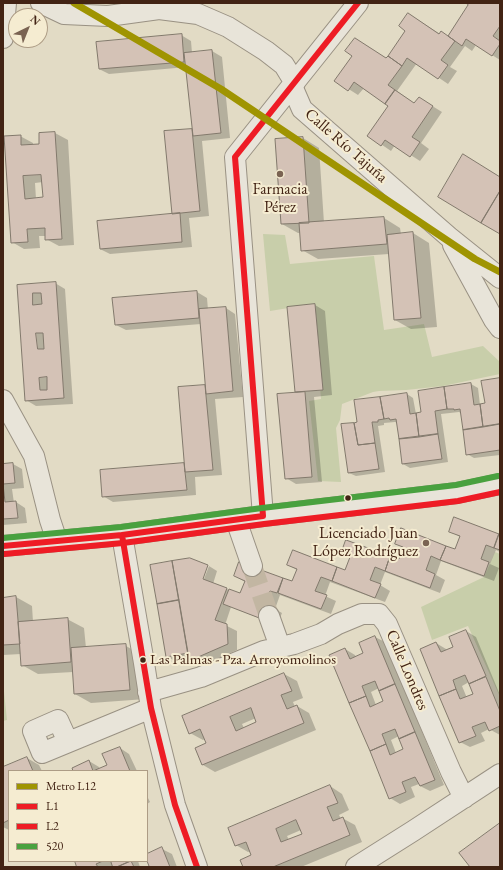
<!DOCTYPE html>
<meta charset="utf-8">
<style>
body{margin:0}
#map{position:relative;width:503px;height:870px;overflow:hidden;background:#e2dbc5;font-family:"EB Garamond",serif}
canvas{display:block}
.frame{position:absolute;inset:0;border:4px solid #422314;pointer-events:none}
.legend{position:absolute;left:8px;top:770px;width:140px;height:92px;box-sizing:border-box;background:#f5ecd1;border:1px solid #ad9c85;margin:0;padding:5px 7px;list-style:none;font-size:12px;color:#422314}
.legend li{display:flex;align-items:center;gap:8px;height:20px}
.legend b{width:20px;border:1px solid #ad9c85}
.north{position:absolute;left:8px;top:8px;width:40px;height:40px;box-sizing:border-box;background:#f5ecd1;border:1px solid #ad9c85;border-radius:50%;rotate:43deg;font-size:11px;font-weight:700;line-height:16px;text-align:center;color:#422314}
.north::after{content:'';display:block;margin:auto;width:14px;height:18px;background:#7a6352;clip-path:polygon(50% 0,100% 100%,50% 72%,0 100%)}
</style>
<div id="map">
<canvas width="503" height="870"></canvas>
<div class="frame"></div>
<ul class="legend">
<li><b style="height:5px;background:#9f9401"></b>Metro L12</li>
<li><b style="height:5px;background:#ee1c25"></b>L1</li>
<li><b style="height:5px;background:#ee1c25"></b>L2</li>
<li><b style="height:5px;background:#49a13f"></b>520</li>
</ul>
<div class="north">N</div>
</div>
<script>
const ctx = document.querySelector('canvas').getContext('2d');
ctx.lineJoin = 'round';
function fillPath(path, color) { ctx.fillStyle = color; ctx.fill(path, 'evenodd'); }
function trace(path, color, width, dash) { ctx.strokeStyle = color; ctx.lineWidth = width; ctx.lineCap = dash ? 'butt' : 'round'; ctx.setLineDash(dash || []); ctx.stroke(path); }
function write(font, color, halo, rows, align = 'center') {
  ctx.font = font + ' "EB Garamond",serif'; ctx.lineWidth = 4; ctx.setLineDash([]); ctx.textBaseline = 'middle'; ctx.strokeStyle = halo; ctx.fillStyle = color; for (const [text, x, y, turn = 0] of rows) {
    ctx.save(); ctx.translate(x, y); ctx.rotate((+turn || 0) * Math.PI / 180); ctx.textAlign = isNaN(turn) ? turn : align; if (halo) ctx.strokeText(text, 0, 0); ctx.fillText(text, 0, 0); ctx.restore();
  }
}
fillPath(new Path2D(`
 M263 234 285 235 290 264 374 256 384 330 424 324 432 357 483 346 500 362V374L443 386 406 390 379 391 373 392 342 404 340 420 336 428 341 482 318 481 309 401 321 399 313 304 270 311Z
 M495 552 500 554V697L468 626 432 640 421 607 484 577Z
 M3 682 7 720 3 721Z`), '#c8ceaa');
fillPath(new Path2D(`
 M468 3H500V60L476 45 472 51 465 46 450 67 457 71 448 84 417 63 397 91 415 104H429L442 112 421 143 429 149 420 161 395 145 391 151 369 136 389 106 364 88 358 95 336 81 353 56 356 39 387 59 406 30 409 14 440 34 448 36 470 5Z
 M181 35 191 41 192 53 212 51 222 57 230 138 202 141 209 216 189 218 192 247 110 254 100 249 173 215 165 132 193 130 187 67 109 74 99 69Z
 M55 133 68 140 74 245 59 246 46 239V236H39L40 248 24 249 12 242 20 136 33 143V145H40V134ZM43 182 44 198 36 199 35 183Z
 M303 138 319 148 324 223 384 218 400 228 401 234 413 233 429 243 437 327 411 329 395 320 389 254 318 259 302 250 301 233H298L282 224Z
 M55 283 65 289 73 404 36 406 26 400 18 286Z
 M197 292 207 298 208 310 226 308 235 314 243 397 215 399 222 475 195 477 196 495 113 502 103 496 101 471 186 464 179 388 206 386 201 324 126 330 116 325Z
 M315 305 325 311 332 395 314 397 322 482 296 484 286 478 296 393 288 308Z
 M500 379V455L474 458 467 454 462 414 459 412 441 414 448 462 410 468 403 464 398 423 395 422 384 423V425L378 426 385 472 356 476 349 473 358 423 407 394 413 398 416 414 422 413 471 384 478 388 480 405 486 404Z
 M13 464 22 469 24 488 12 489 14 503 16 502 25 508 27 523 3 525V465Z
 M450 531 500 536V552L496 550 490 564 499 568 494 581 441 561 436 575 445 580 440 593 385 572 380 585 390 591 385 602 330 582 325 596 336 601 331 614 280 595 275 609 282 613 277 625 231 607 225 625 237 631V650L200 666 190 661V657L173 660 167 656 190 559 208 566H207L200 583 202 584 209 566 217 571 213 584 240 594 245 582 235 576 240 563 292 582 297 570 288 565 346 571 351 558 342 553 399 561 404 548 396 543 455 550 460 537Z
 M16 597 32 606 33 622 67 619 84 628 86 648 126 646 142 655 146 699 91 703 75 694 73 672 38 674 22 665 21 654 3 655V599Z
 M466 631 476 637 500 695V735L489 729 481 733 485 741 470 747 460 742 436 643 446 649 447 651 455 647ZM469 682 474 694 467 698 462 686Z
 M375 637 385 642 444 785 430 791 420 786 419 784 411 787 415 797 400 804 390 798 345 649 355 655 356 657 364 654ZM379 688 384 701 376 705 371 692ZM399 736 405 749 396 753 391 740Z
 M284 674 297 681 303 698 293 702 295 707 297 706 309 713 316 730 215 772 203 765 207 744 205 739 203 740 190 733ZM256 718 258 722 244 728 242 724Z
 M120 748 129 754 137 771H74L89 761 99 767 100 769 108 765Z
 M27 758 39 765 42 771H9V830L3 827V768Z
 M330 786 342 794 349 810 339 815 341 819 342 818 355 825 362 842 301 867H244L253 856 251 851 248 852 236 845ZM301 830 303 834 289 840 287 836Z
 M147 796 150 802 147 804Z
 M162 849 172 854 177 867H148L150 866 147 858V855Z
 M76 861H138L140 867H114V866L111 867H78Z`), '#0003');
const building = new Path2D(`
 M466 3H500V26L493 36 500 41V44L492 56 466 39 462 46 448 36 468 5Z
 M408 13 439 34 441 31 455 41 441 60 448 65 438 79 407 58 402 66 388 56 405 31 399 26Z
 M182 34 184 62 99 69 96 42Z
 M355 38 386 58 388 56 402 66 388 85 395 90 385 104 354 82 348 91 334 81 352 56 345 51Z
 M212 50 221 133 193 136 184 53Z
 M395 90 414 103 419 97 433 106 412 137 420 142 410 157 385 140 381 146 367 136 388 106 385 104Z
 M192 129 200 211 172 214 164 131Z
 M55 132 62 239 45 240V228L27 229 28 242 11 243 4 136 21 135V145L39 144V133ZM41 175 43 197 25 199 23 176Z
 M303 137 309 223 281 224 275 139Z
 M463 154 500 177V191L481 223 438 197Z
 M500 191V234L481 223Z
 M180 213 182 242 100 249 97 221Z
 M384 217 387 244 301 251 299 223Z
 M413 232 421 318 394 320 387 235Z
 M56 282 64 398 25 401 17 285ZM33 293H41L42 304 33 305ZM36 333H43L44 349H38ZM47 377V390H40L39 378Z
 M197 291 199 318 115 325 112 298Z
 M315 304 323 390 295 392 287 307Z
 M226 307 233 391 206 394 199 309Z
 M500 378V424L483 427 480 404 485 403 481 381Z
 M471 383 474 405 480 404 483 427 463 430 460 409 454 410V409H447L444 387Z
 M205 385 213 470 185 472 178 387Z
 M444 387 447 409 435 411 438 434 419 437 416 413 421 412 418 391Z
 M305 392 312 477 285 479 277 394Z
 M407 393 410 414 416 413 419 437 399 439 396 419 390 420 389 418 384 419 380 397Z
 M380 397 384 419 378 420V422H372L375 443 358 445 354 423 357 422 354 400Z
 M354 423 358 445 375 443 379 469 348 473 341 424Z
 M500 424V450L466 455 463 430Z
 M438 434 442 459 402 464 399 439Z
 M13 463 15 483 3 484 5 502 16 501 18 518 3 519V464Z
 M184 463 187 490 102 497 100 470Z
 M454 517 499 534 494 548 486 545 481 559 489 562 484 576 440 560 446 546 455 549 460 536 449 532Z
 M401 528 446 546 440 560 431 556 426 570 435 574 430 588 385 571 390 556 399 559 403 547 395 544Z
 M499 534H500V550L494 548Z
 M346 540 390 556 385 571 375 567 370 580 381 584 375 598 332 581 337 567 345 570 350 557 341 554Z
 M293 550 337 567 332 581 321 577 315 591 327 595 321 609 278 593 283 578 292 581 297 569 287 565Z
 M190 558 208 565 203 579 227 588 215 620 227 624 228 644 189 661 172 561Z
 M172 561 179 600 157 604 150 565Z
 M239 562 283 578 277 593 270 591 265 604 273 607 267 621 223 604 229 589 240 593 245 581 234 576Z
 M16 596 20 644 3 645V598Z
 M179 600 188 653 166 657 157 604Z
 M68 618 71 662 21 666 18 622Z
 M466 630 486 676 469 684 465 675 453 680 456 689 439 696 420 649 436 642 441 652 453 647 449 637Z
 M375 636 395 684 379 691 375 681 362 686 366 696 349 703 329 655 345 648 350 659 363 653 359 643Z
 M126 644 130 690 74 694 71 648Z
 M284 673 292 691 281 695 287 709 297 705 304 723 202 765 195 748 206 743 200 729 189 734 182 716ZM251 708 256 722 236 731 230 717Z
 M486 677 500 711V726L489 731 485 722 472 727 476 736 459 743 439 696 456 689 460 699 473 694 469 684Z
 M395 684 415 732 399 739 395 729 382 734 386 744 370 751 349 703 366 696 370 707 383 701 379 691Z
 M415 732 435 780 420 786 415 777 402 782 406 792 389 799 370 751 386 744 390 755 403 749 399 739Z
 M120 747 130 771H73L72 768 89 760 93 771 107 765 102 754Z
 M27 757 33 771H9V820L3 823V767Z
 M330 785 338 803 327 807 333 821 343 817 350 835 273 867H243L240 860 251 855 246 842 235 846 228 828ZM296 820 302 834 281 842 276 829Z
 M500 823V867H470L459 853Z
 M162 847 170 867H146L149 866 147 861V854Z
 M75 861H103L96 864 98 867H77Z
 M111 861H131L117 867H113Z
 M131 861 134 867H117Z`);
fillPath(building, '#d4c2b6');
trace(building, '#82796c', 1);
trace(new Path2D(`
 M252 566 269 616`), '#c2b6a2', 20, [20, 10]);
const minor = new Path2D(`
 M41 3 64 14 108 16 159 9 198 14 228 27 266 51 284 65 295 83
 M3 38 6 3
 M292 86 302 109 449 237 500 278
 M453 245 494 320 500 328
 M3 400 34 456 50 520 57 541
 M263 516 235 157 358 3
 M236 520 252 566
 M122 535 144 663 151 708 175 805 197 867
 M3 546 122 535 263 516 457 493 500 484
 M269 616 280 647
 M148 692 201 677 264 651 294 644 321 634 338 624 362 614H379L387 624 451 772 464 798
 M68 742 58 720 33 731 42 753 151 708
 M356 867 413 831 500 774`);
trace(minor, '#999183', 22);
trace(minor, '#e8e4d9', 20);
trace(new Path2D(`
 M122 535 151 708 175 805 197 867
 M3 546 122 535 263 516 235 157 358 3`), '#ee1c25', 6);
trace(new Path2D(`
 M4 554 123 543 264 524 458 501 500 492`), '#ee1c25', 6);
trace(new Path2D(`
 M3 538 121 527 262 508 456 485 498 476`), '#49a13f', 6);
trace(new Path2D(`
 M74 3 221 89 475 259 500 272`), '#9f9401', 7);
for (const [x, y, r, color] of [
 [280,174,4,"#7a6352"],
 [348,498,3.5,"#422314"],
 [426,543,4,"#7a6352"],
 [143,660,3.5,"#422314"]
]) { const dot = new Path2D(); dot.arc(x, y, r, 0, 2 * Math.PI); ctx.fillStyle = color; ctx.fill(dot); trace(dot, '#f5ecd1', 1.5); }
write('15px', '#422314', '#f5ecd1', [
 ["Las Palmas - Pza. Arroyomolinos",150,660]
], 'left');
write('16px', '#422314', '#f5ecd1', [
 ["Calle Río Tajuña",346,146,41],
 ["Calle Londres",407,670,67]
]);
write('16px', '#422314', '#f5ecd1', [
 ["Farmacia",280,190],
 ["Pérez",280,208],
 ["Licenciado Juan",418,534,"right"],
 ["López Rodríguez",418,552,"right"]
]);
</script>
